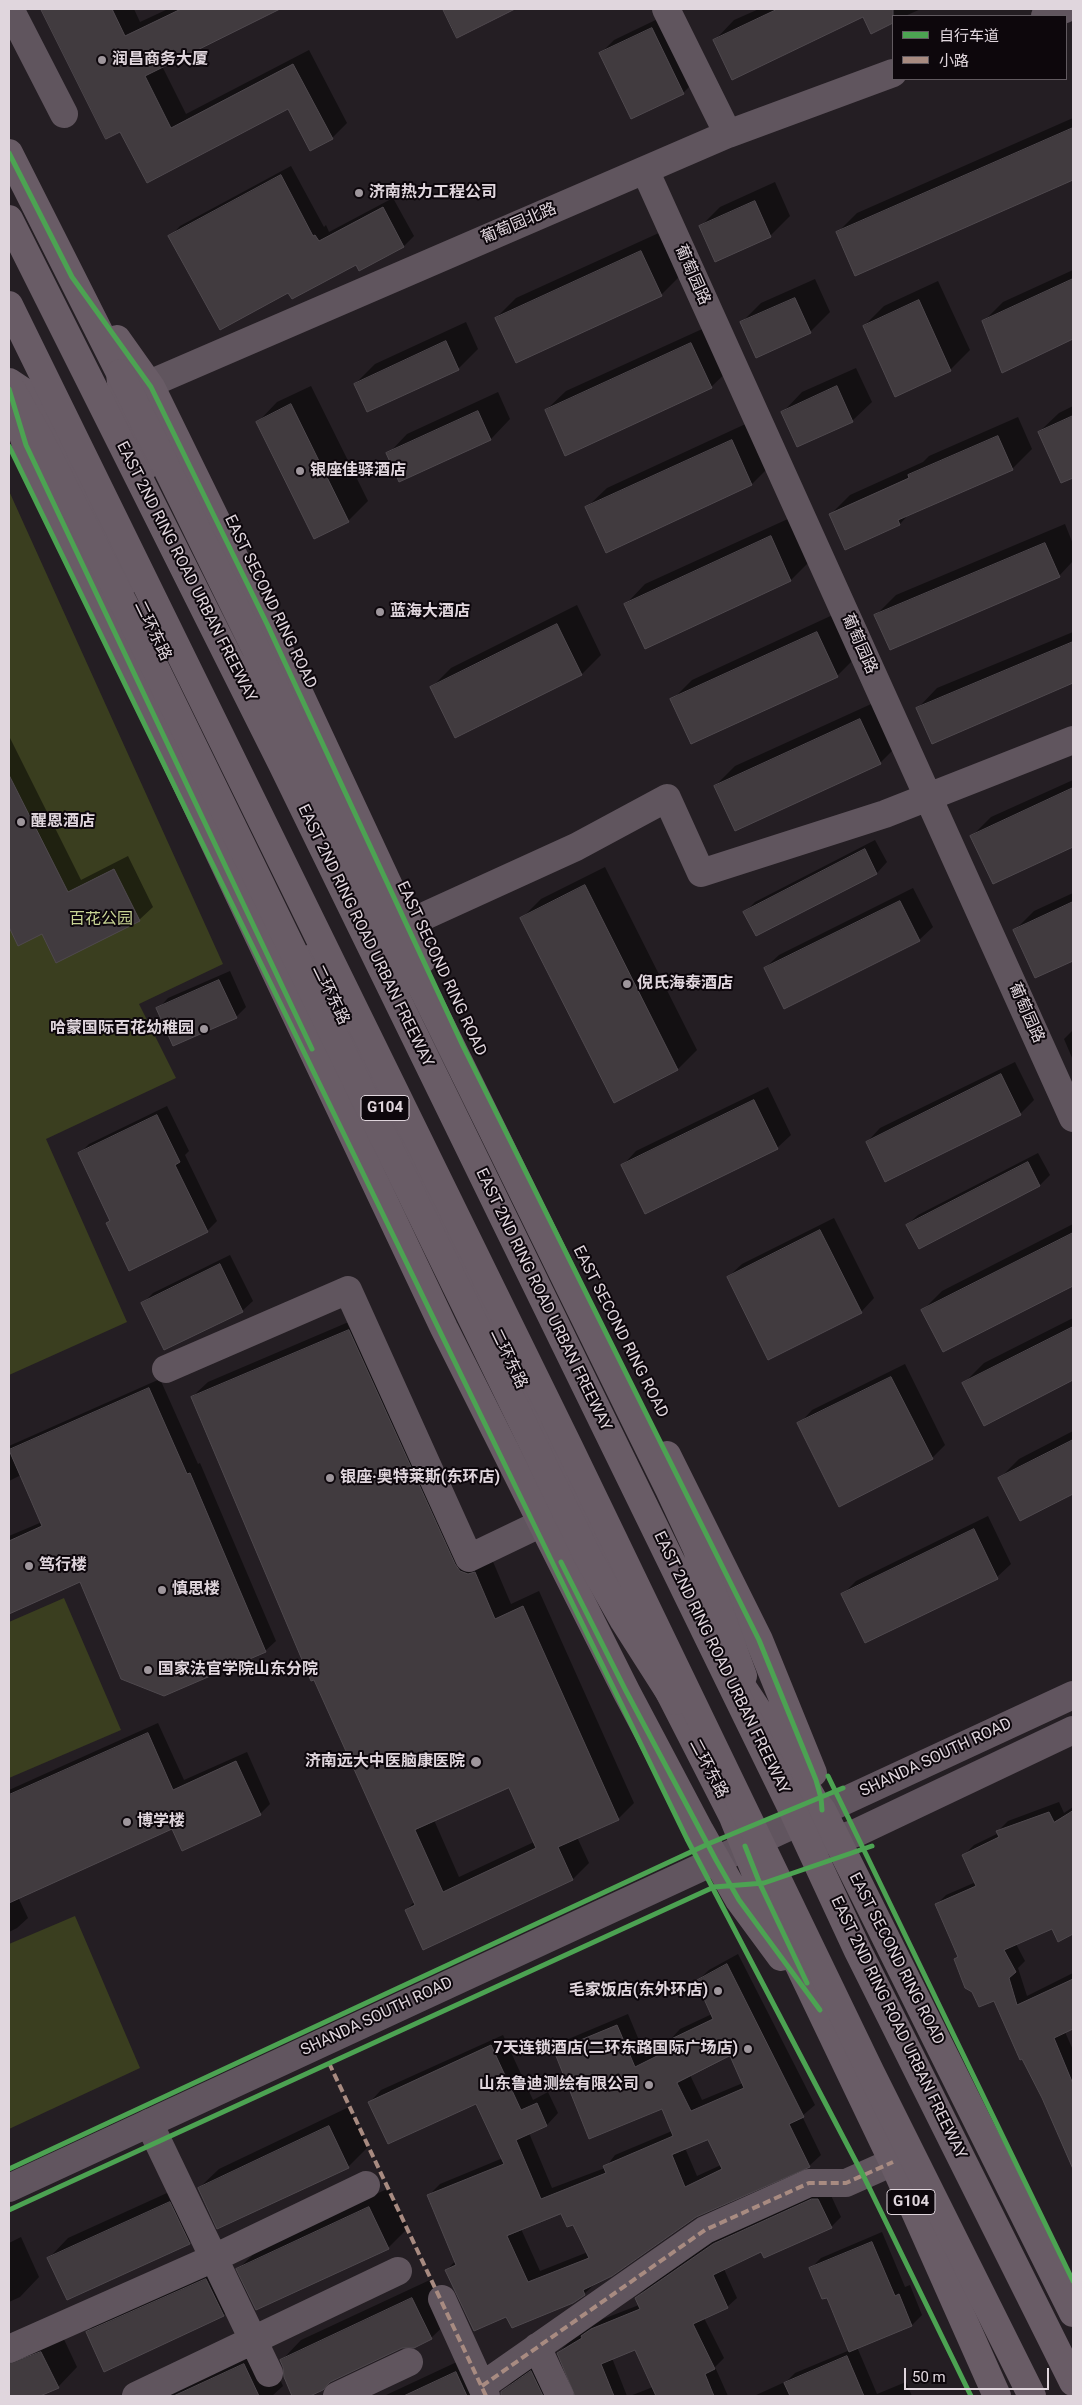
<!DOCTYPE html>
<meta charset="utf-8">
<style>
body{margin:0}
#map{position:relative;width:1082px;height:2405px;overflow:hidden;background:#241e23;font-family:Roboto,"Noto Sans SC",sans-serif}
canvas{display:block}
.frame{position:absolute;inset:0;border:10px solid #e0d6dd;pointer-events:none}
.legend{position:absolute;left:892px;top:15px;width:175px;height:65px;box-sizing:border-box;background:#0d070c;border:1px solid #615a60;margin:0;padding:6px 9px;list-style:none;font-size:15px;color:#e0d6dd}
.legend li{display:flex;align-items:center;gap:10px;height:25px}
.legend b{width:25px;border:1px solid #615a60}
.scale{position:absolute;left:904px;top:2368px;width:145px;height:22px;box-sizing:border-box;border:2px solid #e0d6dd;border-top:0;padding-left:6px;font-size:15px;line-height:18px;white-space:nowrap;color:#e0d6dd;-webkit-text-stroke:4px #0d070c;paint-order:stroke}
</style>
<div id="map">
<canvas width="1082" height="2405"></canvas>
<div class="frame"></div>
<ul class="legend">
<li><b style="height:6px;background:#4ca352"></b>自行车道</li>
<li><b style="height:6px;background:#a88b81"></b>小路</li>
</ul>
<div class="scale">50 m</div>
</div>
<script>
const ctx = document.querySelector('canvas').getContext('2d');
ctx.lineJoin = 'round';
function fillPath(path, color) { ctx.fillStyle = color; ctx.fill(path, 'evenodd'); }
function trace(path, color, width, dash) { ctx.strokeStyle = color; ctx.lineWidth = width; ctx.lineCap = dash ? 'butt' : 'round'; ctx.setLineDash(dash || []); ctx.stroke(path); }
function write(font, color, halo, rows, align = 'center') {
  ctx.font = font + ' Roboto,"Noto Sans SC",sans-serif'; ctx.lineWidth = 4; ctx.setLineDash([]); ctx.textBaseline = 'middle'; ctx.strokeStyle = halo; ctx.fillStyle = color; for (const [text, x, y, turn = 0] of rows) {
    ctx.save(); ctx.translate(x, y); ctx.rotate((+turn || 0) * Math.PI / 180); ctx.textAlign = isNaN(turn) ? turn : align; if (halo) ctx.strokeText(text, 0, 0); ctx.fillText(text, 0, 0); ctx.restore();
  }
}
fillPath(new Path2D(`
 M9 491 223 964 139 1004 176 1078 46 1139 127 1322 9 1375Z
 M64 1598 121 1730 9 1778V1622Z
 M75 1916 140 2068 9 2129V1944Z`), '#3a3e1f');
fillPath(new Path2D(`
 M43 9H134L140 22 168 9H275L162 66 186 114 309 50 347 123 332 138 289 107 147 181 121 131 106 138Z
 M444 9H513L458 36Z
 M759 9H921L905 16H893V22L872 32 864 16 715 40 734 20Z
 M666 15 697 79 683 93 632 118 601 53 614 40Z
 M1073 118V179L856 275 837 233 857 213Z
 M291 166 324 227 326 225 329 232 393 198 414 236 404 246 289 291 170 237 180 226Z
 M775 182 790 216 770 236 701 226 720 207Z
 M661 232 681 275 661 295 496 318 516 298Z
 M1073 270V338L1002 371 983 322 1003 302Z
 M815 279 830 312 810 332 741 323 761 303Z
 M938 281 970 350 950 370 864 326 884 306Z
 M466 322 478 349 458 369 355 384 375 364Z
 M711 325 731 368 711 387 546 410 566 391Z
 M856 368 872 402 852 421 783 412 802 392Z
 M311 386 368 501 348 521 258 422 277 402Z
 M498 392 510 419 491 439 400 480 388 454 407 434Z
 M1073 406V476L1061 482 1039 432 1059 413Z
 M1018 417 1032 449 1012 469 910 513 900 524 846 548 831 514 850 495 923 462 929 456Z
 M752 421 771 465 752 484 587 507 607 488Z
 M790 518 810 561 791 580 626 604 645 584Z
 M1065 524 1073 544V561L1059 576 876 615 896 595Z
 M577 605 601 655 582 674 455 736 432 687 451 668Z
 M837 613 856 657 837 676 672 700 692 680Z
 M1073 632V681L933 742 918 708 937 688Z
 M880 700 900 743 880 763 715 786 735 766Z
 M9 736 81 880 128 856 153 907 139 920 42 933 19 945 9 925Z
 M1073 780V846L993 883 972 836 991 817Z
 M875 840 887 862 877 873 756 934 745 912 755 902Z
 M605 867 697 1050 678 1069 522 918 541 899Z
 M913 888 933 927 919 940 765 968 779 955Z
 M1073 893V959L1035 977 1014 931 1034 911Z
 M230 971 246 1007 236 1017 158 1009 168 998Z
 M1073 1030V1060L1064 1039Z
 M1015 1062 1034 1100 1020 1114 886 1180 867 1142 880 1128Z
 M768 1087 791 1135 777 1148 623 1165 636 1151Z
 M167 1106 189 1151 185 1155 217 1221 207 1231 107 1223 111 1220 79 1154 89 1144Z
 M1038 1153 1050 1175 1040 1185 907 1225 918 1215Z
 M834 1218 874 1298 861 1312 728 1277 742 1264Z
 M1073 1224V1285L943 1351 923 1310 942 1291Z
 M230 1255 253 1301 242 1311 143 1303 153 1293Z
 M365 1315 471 1549 491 1557 511 1604 539 1591 634 1803 618 1819 577 1837 589 1863 573 1879 424 1948 406 1910 415 1901 192 1397 208 1382ZM509 1786 534 1842 459 1877 434 1820Z
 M1073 1318V1379L985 1424 964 1383 984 1363Z
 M905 1364 945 1445 932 1458 799 1424 812 1410Z
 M160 1379 198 1464 200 1463 276 1641 265 1651 80 1580 9 1612V1536L42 1522 21 1475 9 1481V1446Z
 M1073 1431V1492L1020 1519 999 1479 1019 1459Z
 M988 1516 1011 1564 997 1577 866 1642 843 1594 856 1581Z
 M158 1723 184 1780 247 1752 270 1804 260 1814 172 1828 18 1897 28 1918 17 1928 9 1932V1790Z
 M1059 1802 1064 1813 1073 1807V1932L1059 1940 1053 1927 1016 1944 1025 1961 1018 1968 1027 1996 1073 1973V2028L1065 2032 1073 2050V2165L1043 2097 995 2000 956 1959 959 1956 936 1905 946 1895 976 1882 964 1855 974 1845 999 1833 998 1831 1008 1821Z
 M738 1954 815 2105 802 2116 821 2155 809 2166 696 2216 596 2283 584 2294 507 2315 447 2270 455 2261 429 2195 440 2184 503 2158 477 2102H370L381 2090 503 2035 533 2100 548 2092 558 2113 547 2125 529 2133 552 2188 605 2168 615 2155 672 2131 662 2107 555 2052 566 2040 628 2014 646 2057 671 2045 669 2041 680 2029 712 2014 697 1981 709 1970ZM731 2055 743 2083 702 2100 690 2075ZM709 2139 721 2165 697 2176 685 2148ZM562 2212 574 2223 588 2252 540 2271 521 2229Z
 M349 2107 368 2147 348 2167 199 2188 219 2169Z
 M189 2183 209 2223 189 2243 49 2258 68 2238Z
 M389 2188 408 2228 388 2248 238 2269 258 2250Z
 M828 2189 841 2217 831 2227 765 2256 762 2251 724 2269 737 2298 727 2307 704 2318 724 2358 715 2367 728 2396H630L653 2387 636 2348 612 2358 627 2396H577L558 2353 568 2343 603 2319 639 2305 636 2298 646 2288 724 2234Z
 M882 2232 905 2287 910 2285 922 2315 912 2325 857 2347 877 2394 906 2382 912 2396H754L787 2381 795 2373 850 2350 828 2296 811 2268 821 2258Z
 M21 2237 39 2277 20 2297 9 2302V2243Z
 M226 2260 243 2296 224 2315 104 2370 87 2332 107 2313Z
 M432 2279 451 2319 431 2338 402 2347 332 2380 322 2389 307 2396H294L285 2377 284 2366 282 2360 301 2340Z
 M61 2333 77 2367 58 2387 37 2396H9V2351Z
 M264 2345 283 2386 272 2396H153Z
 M476 2353 491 2396H384Z
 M541 2362 559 2396H502V2393L512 2382Z`), '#0007');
const building = new Path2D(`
 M41 9H112L125 36 181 9H280L145 76 171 128 293 64 333 139 310 151 288 109 147 183 120 132 106 139Z
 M443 9H515L457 38Z
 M778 9H893V23L871 34 863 17 732 80 713 40Z
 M652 28 684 94 631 119 599 53Z
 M1073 128V180L855 276 836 232Z
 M281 175 313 236 315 235 319 241 383 207 404 247 359 271 356 265 292 299 288 293 220 330 168 236Z
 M755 201 771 237 715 262 699 226Z
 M641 251 662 296 516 363 495 318Z
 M1073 279V339L1002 373 982 321Z
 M795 298 811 333 756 358 740 322Z
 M919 300 951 371 895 397 863 326Z
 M446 341 459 370 367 412 354 384Z
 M691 343 712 388 565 456 545 410Z
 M837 386 853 422 797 447 781 412Z
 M291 404 349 522 314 539 256 422Z
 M478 411 491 440 399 482 386 453Z
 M1073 416V478L1061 483 1038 432Z
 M998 436 1013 470 898 520 900 525 845 550 829 514 909 478 908 475Z
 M732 440 752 485 606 553 585 507Z
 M771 536 791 581 645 649 624 604Z
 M1045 543 1060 577 890 650 874 615Z
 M557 624 582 675 455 738 430 687Z
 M817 632 838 677 691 744 670 699Z
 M1073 642V683L932 744 916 708Z
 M860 719 881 764 735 831 714 786Z
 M9 775 68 892 114 869 140 921 56 963 42 934 18 946 9 927Z
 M1073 788V847L993 884 970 836Z
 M865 849 877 874 756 936 743 912Z
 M585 885 678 1070 614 1103 520 918Z
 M900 901 920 941 784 1009 764 968Z
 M1073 902V961L1035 978 1013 930Z
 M219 980 237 1018 173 1046 156 1008Z
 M1001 1074 1021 1115 885 1182 866 1142Z
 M754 1100 778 1149 645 1214 621 1165Z
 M157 1115 180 1162 175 1165 208 1232 129 1271 106 1223 110 1221 78 1153Z
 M1028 1162 1040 1186 919 1249 906 1225Z
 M820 1230 862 1313 768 1360 727 1277Z
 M1073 1233V1286L943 1352 921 1310Z
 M220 1264 243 1312 164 1350 141 1303Z
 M1073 1327V1380L984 1426 962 1383Z
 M349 1330 455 1564 460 1571 468 1574 475 1572 495 1619 523 1606 619 1820 558 1847 573 1880 423 1950 405 1910 415 1905 314 1680 311 1681 191 1397ZM509 1788 536 1848 443 1892 415 1830Z
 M891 1377 933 1459 839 1507 797 1423Z
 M149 1388 187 1474 190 1473 266 1652 164 1696 121 1679 80 1582 9 1614V1541L42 1526 9 1450Z
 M1073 1440V1494L1020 1521 998 1478Z
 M974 1529 998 1579 865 1643 841 1594Z
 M148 1733 173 1790 236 1761 261 1815 182 1851 172 1829 9 1903V1795Z
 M1073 1811V1934L1058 1942 1052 1929 1004 1950 1016 1972 1009 1978 1017 2005 1073 1979V2029L1054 2038 1073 2084V2169L1042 2098 1022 2059 1020 2060 994 2001 979 2007 972 1992 965 1988 954 1959 958 1957 935 1904 976 1886 962 1855 999 1837 996 1831 1049 1812 1054 1822Z
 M727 1964 804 2117 789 2124 810 2167 696 2217 612 2276 583 2290 585 2295 573 2303 512 2328 506 2317 474 2331 445 2270 456 2265 427 2195 504 2164 476 2104 388 2144 368 2102 491 2045 521 2110 537 2103 547 2126 516 2140 541 2199 606 2173 603 2166 673 2136 662 2109 589 2139 554 2051 617 2025 635 2067 671 2049 667 2041 713 2019 696 1981ZM730 2056 744 2088 691 2111 677 2083ZM708 2140 722 2169 685 2187 672 2155ZM561 2214 567 2227 573 2225 589 2258 528 2282 507 2236Z
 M329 2126 349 2168 217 2229 198 2188Z
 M812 2199H818L832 2228 764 2258 761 2252 713 2275 728 2308 693 2324 715 2369 705 2374 714 2396H656L635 2350 601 2364 614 2396H575L557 2353 582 2338 581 2336 591 2329 640 2309 635 2298 713 2244Z
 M170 2202 190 2244 67 2300 47 2258Z
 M369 2207 389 2249 256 2310 236 2269Z
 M872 2242 895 2296 899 2294 912 2326 849 2352 827 2298 822 2299 809 2268Z
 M206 2279 224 2316 104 2372 86 2332Z
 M412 2298 432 2339 414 2348H402L330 2382 323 2390 310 2396H292L284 2377 283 2367 280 2360Z
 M41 2352 59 2388 40 2396H9V2364Z
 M847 2356 864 2396H790L784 2383Z
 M244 2364 259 2396H174Z
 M531 2371 543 2396H501V2392Z
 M456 2372 467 2396H404Z`);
fillPath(building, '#413b3f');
trace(building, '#4f494e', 1);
trace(new Path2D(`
 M10 9 64 114
 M666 9 728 134
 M1045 16 1065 9
 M645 170 1073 1118
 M149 384 728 134 893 73
 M407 924 576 847 667 798 701 873 885 814 1073 740
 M166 1369 348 1290 469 1558 542 1523
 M149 2123 269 2373
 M442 2299 486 2396
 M537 2347 560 2396
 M9 2349 214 2258 366 2185
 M482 2386 705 2230 809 2183H846L893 2162
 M136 2396 398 2271
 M337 2396 409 2362`), '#60555e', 28);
trace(new Path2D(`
 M814 1841 837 1839 856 1833 1073 1730
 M9 2188 1073 1695`), '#61555f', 28);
trace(new Path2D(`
 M9 153 120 373 125 420 147 465
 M117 339 151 387 267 624 423 959
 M9 382 39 402 127 580
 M14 406 26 445 444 1328 626 1691 700 1831 739 1900 781 1957
 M312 958 630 1609
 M667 1455 759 1640 813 1773
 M663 1680 733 1817 760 1884 893 2162 997 2396
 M743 1688 788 1756 814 1801 822 1810 1073 2313`), '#695c66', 28);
trace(new Path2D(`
 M9 219 281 762 794 1813 858 1951 1073 2382
 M9 305 569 1447 871 2073 1032 2396
 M120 373 669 1489 696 1547 743 1676
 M9 385 39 438 126 608 589 1559 624 1621 675 1701`), '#695c66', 28);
trace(new Path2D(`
 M329 2063 486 2396
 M482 2386 705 2230 809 2183H846L893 2162`), '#a88b81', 4, [8, 4]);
trace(new Path2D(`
 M9 153 72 277 151 387 267 624 463 1046 759 1640 816 1780 821 1798 822 1810
 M9 389 26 445 312 1049
 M9 446 687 1839 863 2175 971 2396
 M561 1562 626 1691 716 1860 739 1900 820 2010
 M828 1776 1073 2281
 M745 1846 760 1884 807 1983
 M9 2169 708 1844 843 1788
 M9 2210 714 1887 764 1883 872 1846`), '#4ca352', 5);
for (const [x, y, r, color] of [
 [102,60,5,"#9e969c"],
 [359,193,5,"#9e969c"],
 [300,471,5,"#9e969c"],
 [380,612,5,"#9e969c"],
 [21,822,5,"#9e969c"],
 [627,984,5,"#9e969c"],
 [204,1029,5,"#9e969c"],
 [330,1478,5,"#9e969c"],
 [29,1566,5,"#9e969c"],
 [162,1590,5,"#9e969c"],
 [148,1670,5,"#9e969c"],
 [476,1762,6,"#9e969c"],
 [127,1822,5,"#9e969c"],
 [718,1991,5,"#9e969c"],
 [748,2049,5,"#9e969c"],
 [649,2085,5,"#9e969c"]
]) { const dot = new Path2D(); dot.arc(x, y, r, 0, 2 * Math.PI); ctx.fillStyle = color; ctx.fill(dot); trace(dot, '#0d070c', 2); }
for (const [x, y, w] of [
 [385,1108,48],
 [911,2202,48]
]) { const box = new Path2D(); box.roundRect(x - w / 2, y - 12.5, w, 25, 4); ctx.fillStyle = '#0d070c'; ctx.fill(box); trace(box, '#e0d6dd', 1); }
write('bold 15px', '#e0d6dd', null, [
 ["G104",385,1108],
 ["G104",911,2202]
]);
write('bold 16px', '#e0d6dd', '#0d070c', [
 ["润昌商务大厦",112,60],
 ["济南热力工程公司",369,193],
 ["银座佳驿酒店",310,471],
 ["蓝海大酒店",390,612],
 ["醒恩酒店",31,822],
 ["倪氏海泰酒店",637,984],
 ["哈蒙国际百花幼稚园",194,1029,"right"],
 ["银座·奥特莱斯(东环店)",340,1478],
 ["笃行楼",39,1566],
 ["慎思楼",172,1590],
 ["国家法官学院山东分院",158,1670],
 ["济南远大中医脑康医院",465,1762,"right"],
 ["博学楼",137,1822],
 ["毛家饭店(东外环店)",708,1991,"right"],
 ["7天连锁酒店(二环东路国际广场店)",738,2049,"right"],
 ["山东鲁迪测绘有限公司",639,2085,"right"]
], 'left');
write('16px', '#e0d6dd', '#0d070c', [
 ["葡萄园北路",519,224,-23],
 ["葡萄园路",692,275,66],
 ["EAST 2ND RING ROAD URBAN FREEWAY",186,572,63],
 ["EAST SECOND RING ROAD",270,602,64],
 ["二环东路",152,631,64],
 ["葡萄园路",859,644,66],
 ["EAST 2ND RING ROAD URBAN FREEWAY",365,936,64],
 ["EAST SECOND RING ROAD",441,969,65],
 ["二环东路",330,995,64],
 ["葡萄园路",1026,1013,66],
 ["EAST 2ND RING ROAD URBAN FREEWAY",543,1300,64],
 ["EAST SECOND RING ROAD",620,1332,63],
 ["二环东路",508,1359,64],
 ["EAST 2ND RING ROAD URBAN FREEWAY",721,1663,64],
 ["SHANDA SOUTH ROAD",936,1758,-25],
 ["二环东路",708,1769,62],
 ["EAST SECOND RING ROAD",896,1959,63],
 ["SHANDA SOUTH ROAD",377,2017,-25],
 ["EAST 2ND RING ROAD URBAN FREEWAY",898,2028,64]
]);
write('16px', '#c9d594', '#0d070c', [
 ["百花公园",101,920]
]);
</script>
